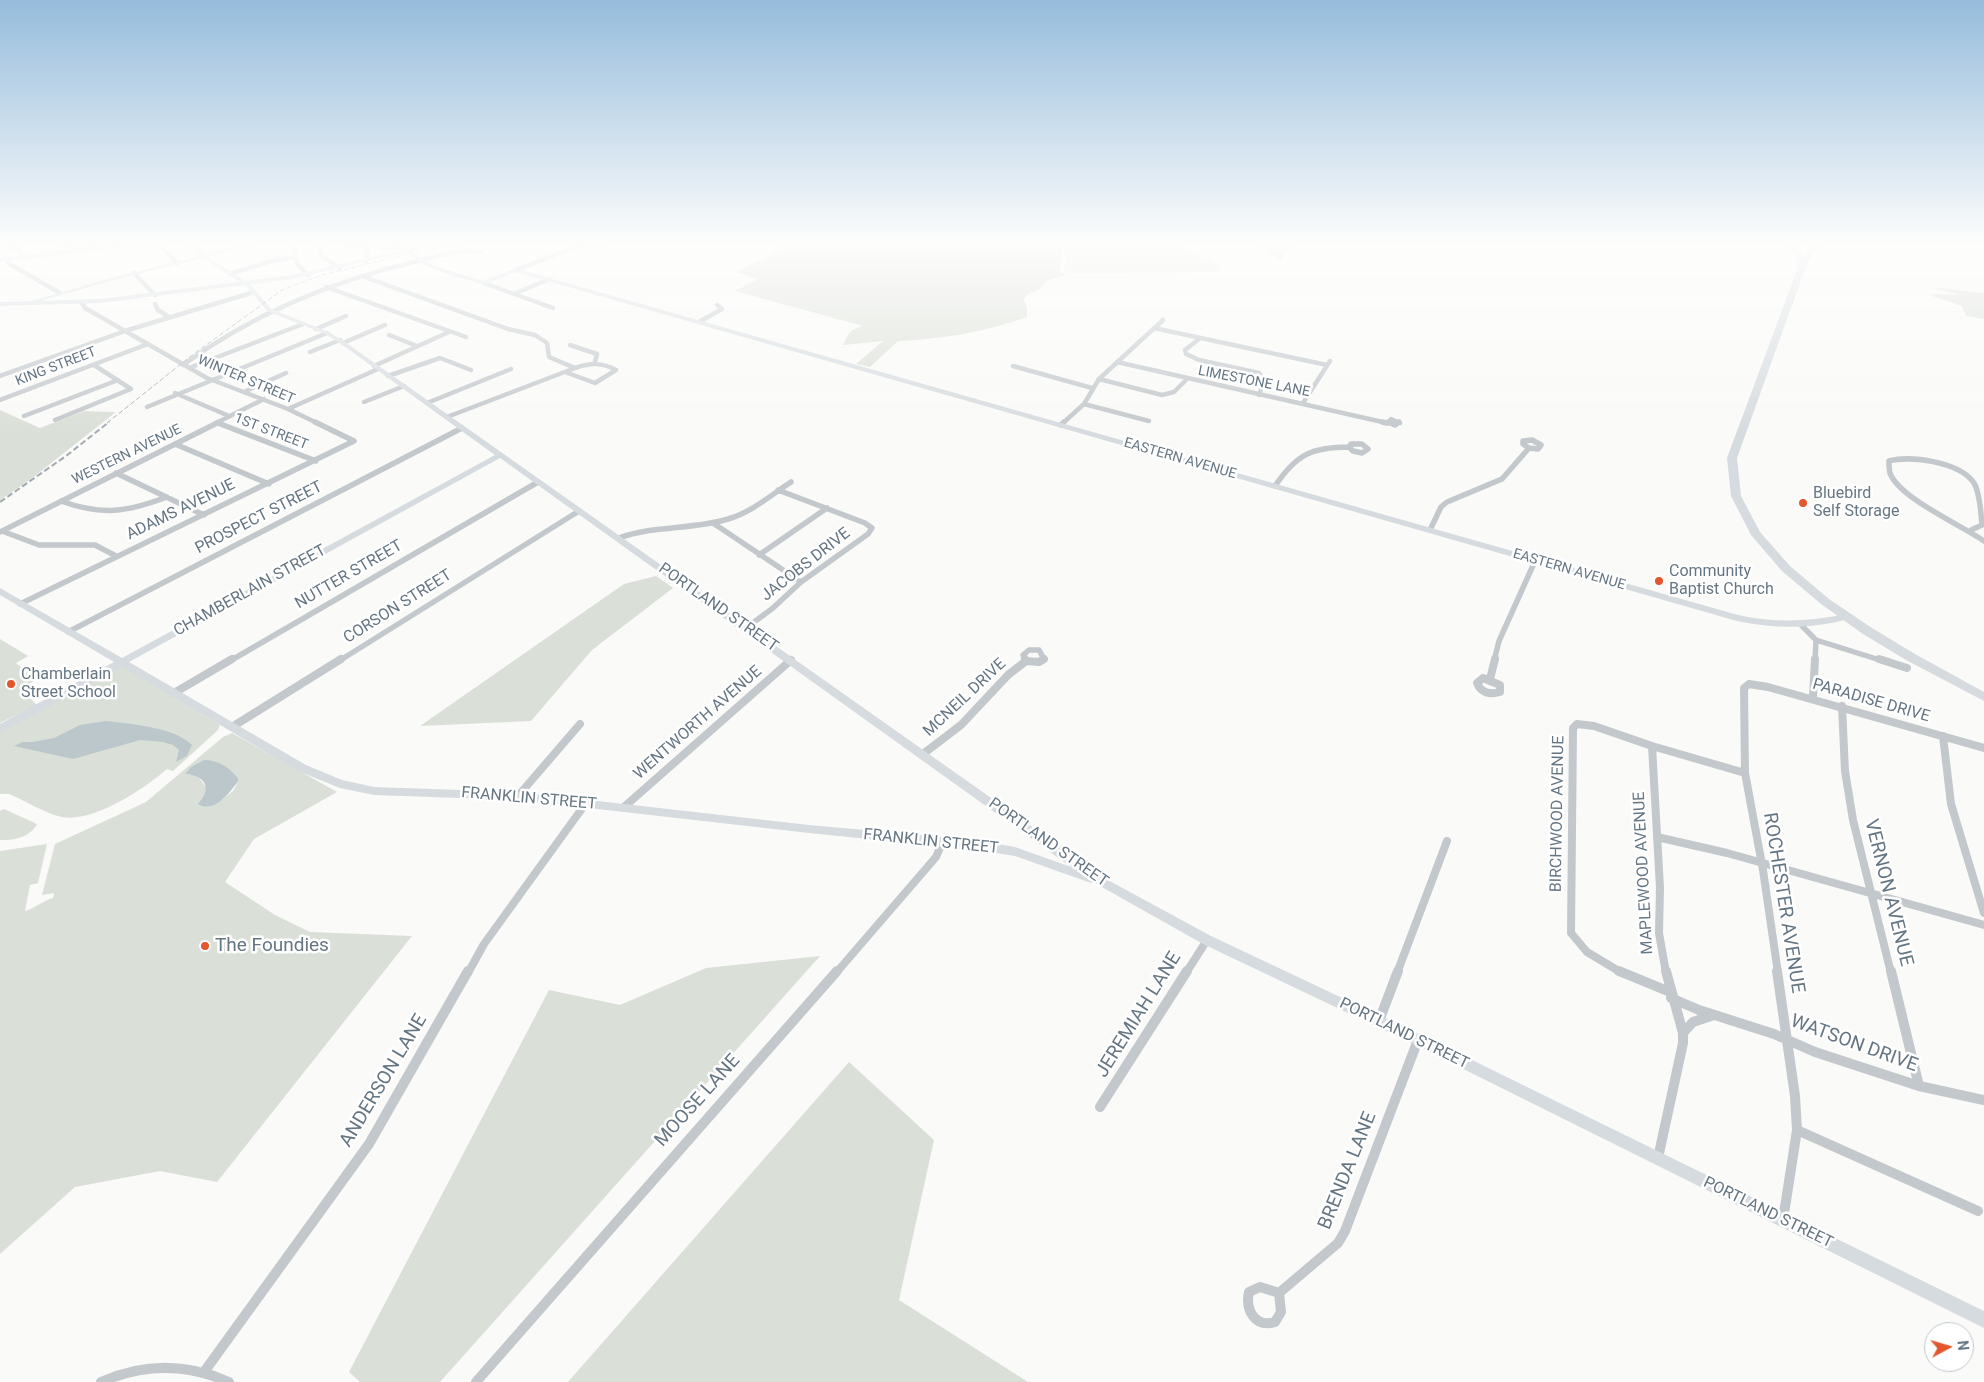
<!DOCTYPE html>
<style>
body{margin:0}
#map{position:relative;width:1984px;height:1382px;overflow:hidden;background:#fafaf8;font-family:Roboto,sans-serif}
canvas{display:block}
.north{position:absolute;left:1924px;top:1322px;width:50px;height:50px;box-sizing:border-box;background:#fff;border:1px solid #c1c8cd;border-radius:50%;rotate:84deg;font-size:14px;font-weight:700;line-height:20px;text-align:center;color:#657683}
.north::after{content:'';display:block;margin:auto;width:18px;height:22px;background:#e4572e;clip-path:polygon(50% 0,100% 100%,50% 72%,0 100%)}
</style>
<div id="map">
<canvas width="1984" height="1382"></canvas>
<div class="north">N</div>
</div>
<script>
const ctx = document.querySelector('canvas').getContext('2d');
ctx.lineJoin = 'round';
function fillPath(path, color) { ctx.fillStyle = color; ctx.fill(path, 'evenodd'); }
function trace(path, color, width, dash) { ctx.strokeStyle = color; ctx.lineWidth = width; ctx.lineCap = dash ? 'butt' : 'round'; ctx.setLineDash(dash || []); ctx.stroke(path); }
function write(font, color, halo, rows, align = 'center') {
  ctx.font = font + ' Roboto,sans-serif'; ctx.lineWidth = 5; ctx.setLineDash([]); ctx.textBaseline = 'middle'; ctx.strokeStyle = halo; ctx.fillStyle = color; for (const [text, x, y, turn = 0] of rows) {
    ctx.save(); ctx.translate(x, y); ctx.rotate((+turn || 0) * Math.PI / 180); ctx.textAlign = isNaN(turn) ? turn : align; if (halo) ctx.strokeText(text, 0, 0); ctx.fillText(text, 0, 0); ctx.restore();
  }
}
fillPath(new Path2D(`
 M1067 242H1177L1180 247 1219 264 1221 269 1217 272 1073 273 1064 270Z`), '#e8e9e9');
fillPath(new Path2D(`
 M789 242H1060L1063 243 1060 271 1066 275 1048 280 1038 290 1026 295 1024 300 1027 308V317C985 332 942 339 898 341L870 367 856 364 883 341 843 345C849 332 851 329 863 326L735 291 758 279 736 272 786 247 780 246Z
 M1249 242H1300L1284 253 1281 261Z
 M1930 287 1984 293V319L1966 316 1962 306 1927 294 1960 295Z
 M0 410 40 428 84 411 116 412 31 479 0 500Z
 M656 576 673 588 592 650 531 721 420 726 624 584Z
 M0 639 28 656 16 663 36 680 21 689 37 705 0 723Z
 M120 665 220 725 218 730 173 771 167 769C144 789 93 823 62 817 44 813 26 801 9 794H0V732Z
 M232 733 337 792 254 839 225 882 275 915 310 932 412 936 217 1182 160 1171 75 1187 0 1254V851L47 844 38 883 30 885 25 911C36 908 42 901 53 898L54 893 42 895 55 844 146 802 223 737ZM224 766 239 780 233 791 222 800C217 796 209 791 205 786 197 775 200 775 185 774Z
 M4 809 35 823 37 825C27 838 16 840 0 840V811Z
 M820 956 440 1382H360L349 1372 549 990 620 1005 706 968Z
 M849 1062 934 1140 899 1300 1028 1382H568Z`), '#dadfd7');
fillPath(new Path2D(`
 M106 721C131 724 174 727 192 745L187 756 176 762 179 750 173 745 163 742 140 740 73 759 14 746 23 742H33L54 738 80 725Z
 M204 760C217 759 232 769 239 780 230 792 215 814 198 804 213 788 205 775 185 774L191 767Z`), '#bbc7cb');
trace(new Path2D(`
 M60 242 78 250
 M161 242 159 244 177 263
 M292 242 297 263 308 275
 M320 242V255L340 268
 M344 242 348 247 367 245 366 262
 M2 243 20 250 21 257
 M87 249 105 242
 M383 249 402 245
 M8 259V263L60 293
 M516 270 586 243 689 242
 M134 273 155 295
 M230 274 271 261 296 257
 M362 276 508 329 535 335 547 343 549 357 575 368
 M484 283 553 308
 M326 287 466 337
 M514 294 549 279
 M82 303 85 308 207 378 288 409 317 423
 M155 304 158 310 169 317
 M699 322 722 309 717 305
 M1154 328 1327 365
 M316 329 346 316
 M389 335 417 346
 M1199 339 1185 350 1186 354 1199 360 1259 373 1264 380 1259 395
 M343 343 385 325
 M570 345 597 354 595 362
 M310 352 340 340
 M1117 362 1387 423
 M94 365 131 389
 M183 365C254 313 332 281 418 261 438 256 460 248 481 252
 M374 366 449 332
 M1013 366 1092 388
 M189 368 303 324
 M0 376 128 330 254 292
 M388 376 440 358 471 370
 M1099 379 1162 395 1174 392 1186 380
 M246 391 286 373
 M175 393 229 416
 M0 400 148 344
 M364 402 404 386
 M427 403 511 369
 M1303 403 1330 361
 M1084 404 1149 421
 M147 407 327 333
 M288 409 378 369
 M24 416 118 380
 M447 417 575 368C590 363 602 362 616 370L595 383 565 372
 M55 420 131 389
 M216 423 264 399
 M1063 423 1084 404 1099 379 1163 320
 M1388 423 1391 419 1400 423`), '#c3c8cc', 4.5);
trace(new Path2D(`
 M1382 422 1387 423
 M1388 422 1395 425 1399 422
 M218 423 316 461
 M1061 425 1064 422
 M1532 440 1541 445 1538 449 1529 448 1523 444V441Z
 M175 444 269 484
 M1351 444H1362L1368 449 1362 453 1353 451 1349 447Z
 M116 473 204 515
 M1275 486C1296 455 1311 447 1349 447
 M61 501C102 516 127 512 167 497
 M713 523 801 582
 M1430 530 1441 507 1447 502 1502 479 1529 448
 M1971 530 1982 525C1981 513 1980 493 1974 483 1960 462 1910 455 1889 461 1889 464 1889 469 1890 473 1899 498 1961 525 1984 541
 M2 531 39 545H95L116 556
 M0 532 219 422
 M619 538C655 525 692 530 728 519 752 512 771 495 791 482
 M759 555 827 508
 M20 604 354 441 315 422
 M1802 626 1816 640
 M746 628 773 608 801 582 868 534 872 528 865 523 778 490
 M68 632 462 428
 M1816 640 1883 661
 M230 661 538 482
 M339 661 579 511
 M1026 661 1023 655 1029 650H1039L1044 659 1041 661
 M1494 661 1499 641 1535 561
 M1815 661 1816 640`), '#c3c8cc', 5.5);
trace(new Path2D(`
 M1025 659 1026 661
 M1879 659 1907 668
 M1026 661 1039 662 1044 659
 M1483 678 1500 685V692C1490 695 1481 693 1477 683Z
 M1490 679 1495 659
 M174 693 232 659
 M1813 698 1815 659
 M1842 706 1845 771 1853 820 1891 973
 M232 727 341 659
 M1943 736 1951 804 1984 913
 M1652 746 1660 888 1659 933 1666 973
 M923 754 961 725 1008 675 1026 661
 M518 796 580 724
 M624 807 791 660
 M1657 837 1727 853 1984 925
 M468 973 484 944 586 803
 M836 973 936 857 943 841
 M1186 973 1207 940
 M1397 973 1447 841
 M1622 973 1587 952 1571 933 1573 728 1577 724 1594 726 1652 746 1745 773
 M1778 973 1763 870 1745 773 1744 688 1749 684 1768 687 1984 748`), '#c3c8cc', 8);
trace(new Path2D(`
 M1619 971 1670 992
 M1777 971 1795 1096 1797 1130 1783 1220
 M1891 971 1919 1086
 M1671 998 1699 1010 1774 1034 1815 1052 1919 1086 1984 1100
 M1379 1021 1398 971
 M1683 1033 1693 1022 1714 1015
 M1100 1107 1187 971
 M1797 1130 1978 1211
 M1658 1158 1683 1043V1033L1666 971
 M1260 1287 1279 1293 1281 1312 1275 1322C1255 1328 1245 1310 1249 1292Z
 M1279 1293 1338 1243 1345 1231 1418 1040
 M204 1372 369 1144 468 971
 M101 1382C144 1363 186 1363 229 1382
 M476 1382 837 971`), '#c3c8cc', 10);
fillPath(new Path2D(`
 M145 242H162L159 244 0 262V258Z
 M186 242H192L205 254 256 242H265L208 257 251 285 271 309 329 332 345 342 1106 879 1211 936 1423 1036 1984 1311V1328L1413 1044 1203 944 1093 882 1091 883 1015 856 976 850 809 833 518 800 374 795 340 788 298 771 122 667 0 733V724L114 662 0 595V588L122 658 495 455 341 344 325 334 267 311 247 287 203 258 118 279 26 305 21 304 114 277 200 256ZM500 458 1071 867 1015 847 976 840 809 825 518 792 374 787 342 780 306 765 129 662Z
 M398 242H404C421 267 457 272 484 281L514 269H518L1738 615C1775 623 1809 622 1846 614L1851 617 1849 619C1811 629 1776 629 1737 621L516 272 486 284H482C452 275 417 269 398 242Z`), '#d6dbdf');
fillPath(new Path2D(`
 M437 242H448L293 279 100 303 0 306V302L100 299 293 275Z`), '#d6dbdf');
fillPath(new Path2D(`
 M1787 242H1794L1804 258 1807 250 1817 242H1825L1813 253 1804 272 1737 458 1741 496 1760 532 1790 566 1829 599 1872 628 1915 654 1984 692V701L1906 660 1863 634 1821 604 1782 571 1751 535 1731 496 1727 458 1798 267 1796 258Z`), '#d6dbdf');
trace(new Path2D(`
 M107 423 191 356 282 290 322 275 408 254 441 247 487 242`), '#a2aab0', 1, [5, 2.5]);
trace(new Path2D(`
 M0 502 66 456 109 422`), '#a2aab0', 2, [6, 3]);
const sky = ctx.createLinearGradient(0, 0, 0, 435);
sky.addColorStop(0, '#96bcdc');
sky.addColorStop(0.56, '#fdfdfc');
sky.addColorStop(1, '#fdfdfc00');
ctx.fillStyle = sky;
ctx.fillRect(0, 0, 1984, 435);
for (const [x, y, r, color] of [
 [1803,503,5,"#e4572e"],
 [1659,581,5,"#e4572e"],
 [11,684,5,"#e4572e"],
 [205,946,5,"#e4572e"]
]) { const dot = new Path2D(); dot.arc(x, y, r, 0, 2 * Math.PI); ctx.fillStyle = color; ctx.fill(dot); trace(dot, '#fff', 2); }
write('14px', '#657683', '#fff', [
 ["KING STREET",56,367,-21],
 ["WINTER STREET",246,380,23],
 ["LIMESTONE LANE",1254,382,11],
 ["1ST STREET",271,432,21],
 ["WESTERN AVENUE",127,455,-26],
 ["EASTERN AVENUE",1180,459,16],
 ["EASTERN AVENUE",1569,570,16]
]);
write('16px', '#657683', '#fff', [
 ["Bluebird",1813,494],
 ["Self Storage",1813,512],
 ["Community",1669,572],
 ["Baptist Church",1669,590],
 ["Chamberlain",21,675],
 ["Street School",21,693]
], 'left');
write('16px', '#657683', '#fff', [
 ["ADAMS AVENUE",181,510,-26],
 ["PROSPECT STREET",259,518,-27],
 ["JACOBS DRIVE",806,565,-38],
 ["NUTTER STREET",349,575,-30],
 ["CHAMBERLAIN STREET",250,591,-29],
 ["CORSON STREET",398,607,-32],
 ["PORTLAND STREET",718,608,35],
 ["MCNEIL DRIVE",965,698,-43],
 ["PARADISE DRIVE",1871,701,16],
 ["WENTWORTH AVENUE",698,723,-41],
 ["FRANKLIN STREET",529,799,5],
 ["BIRCHWOOD AVENUE",1558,814,-89],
 ["FRANKLIN STREET",931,842,6],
 ["PORTLAND STREET",1048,843,35],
 ["MAPLEWOOD AVENUE",1644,873,-93],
 ["PORTLAND STREET",1404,1034,26],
 ["PORTLAND STREET",1768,1213,26]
]);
write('19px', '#657683', '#fff', [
 ["VERNON AVENUE",1888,893,76],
 ["ROCHESTER AVENUE",1783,903,81],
 ["JEREMIAH LANE",1139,1015,-58],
 ["WATSON DRIVE",1854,1044,20],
 ["ANDERSON LANE",384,1081,-59],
 ["MOOSE LANE",698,1101,-48],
 ["BRENDA LANE",1348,1171,-68]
]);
write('19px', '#657683', '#fff', [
 ["The Foundies",215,946]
], 'left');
</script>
